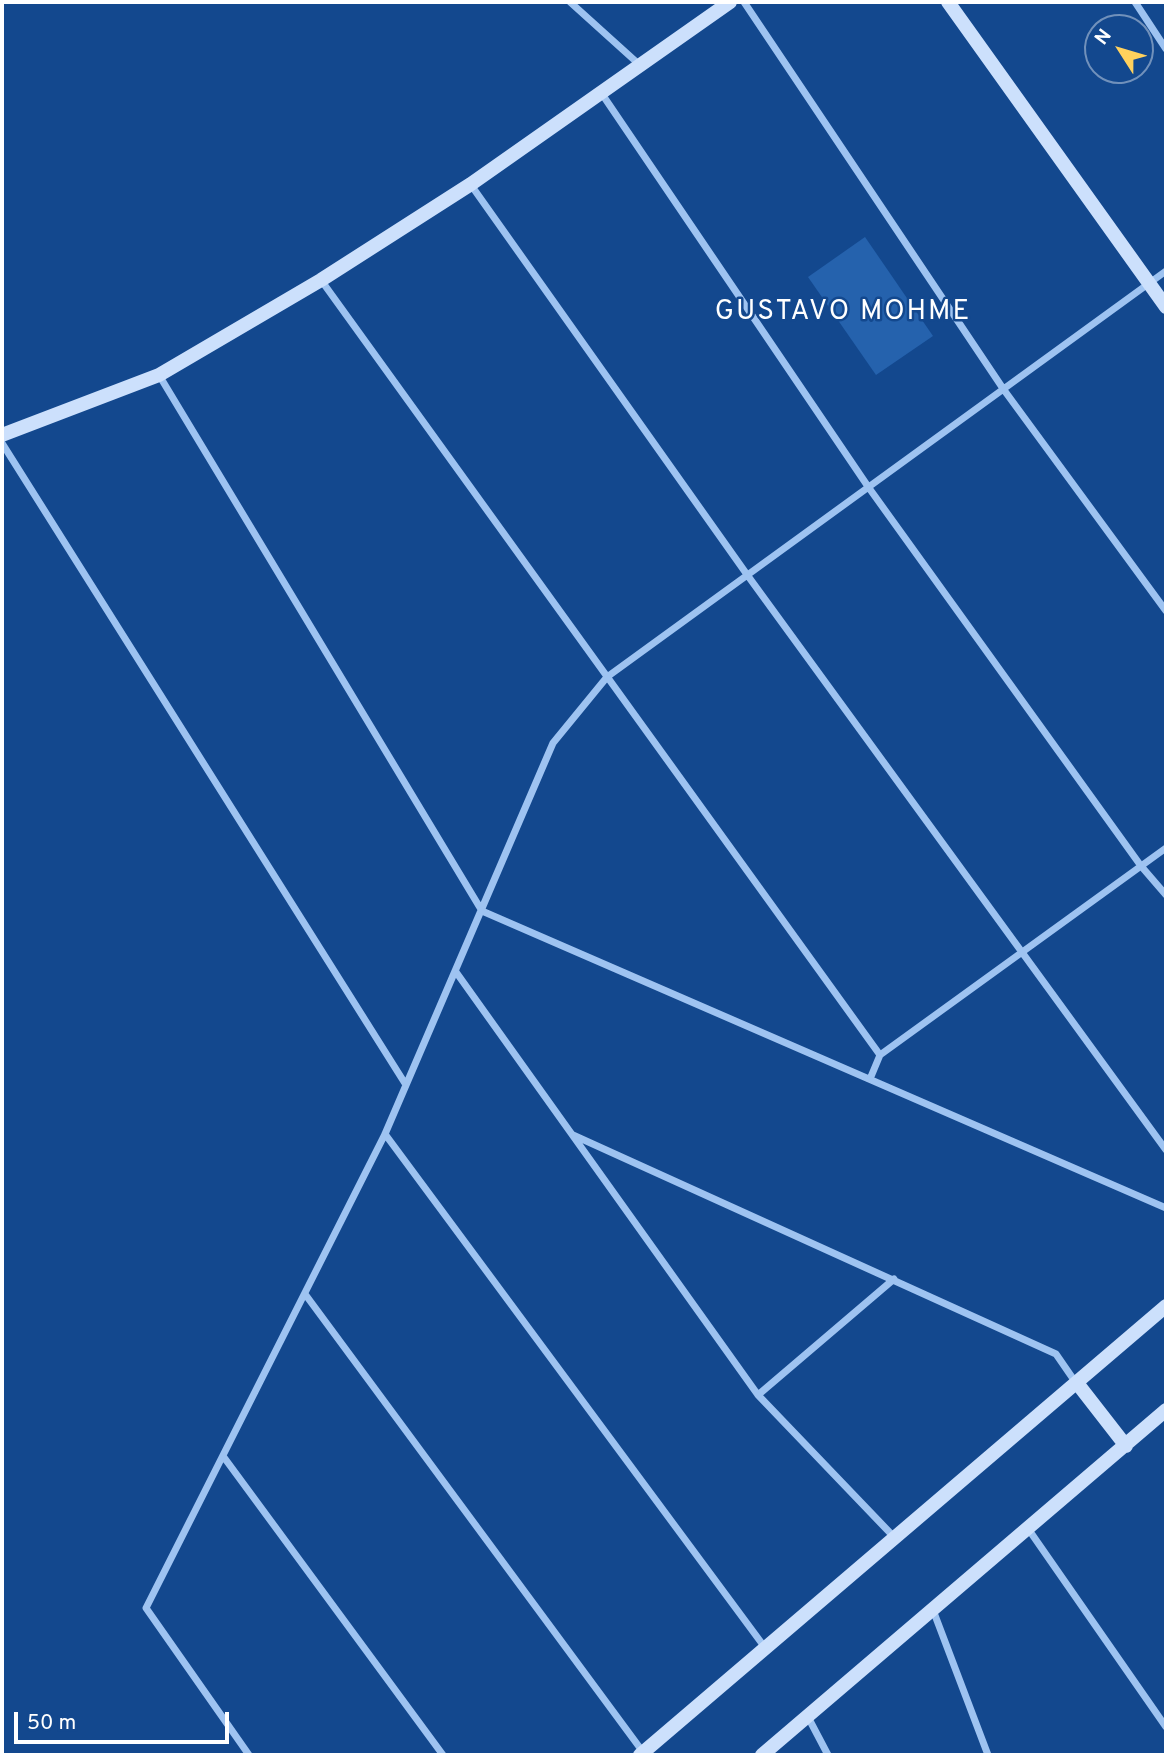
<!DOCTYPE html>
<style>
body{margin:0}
#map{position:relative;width:1168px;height:1757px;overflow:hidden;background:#13488e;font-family:Overpass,sans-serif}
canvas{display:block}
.frame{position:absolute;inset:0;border:4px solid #fff;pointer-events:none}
.north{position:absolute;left:1084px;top:14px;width:70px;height:70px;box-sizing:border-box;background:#13488e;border:2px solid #7191bb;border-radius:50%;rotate:307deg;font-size:19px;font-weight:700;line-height:28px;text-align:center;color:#fff}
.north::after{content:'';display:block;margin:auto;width:24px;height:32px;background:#ffd15d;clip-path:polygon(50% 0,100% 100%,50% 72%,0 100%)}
.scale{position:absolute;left:14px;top:1712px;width:215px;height:32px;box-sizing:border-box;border:4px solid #fff;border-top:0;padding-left:9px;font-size:21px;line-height:24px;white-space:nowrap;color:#fff;-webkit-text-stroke:5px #13488e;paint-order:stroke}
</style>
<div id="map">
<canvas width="1168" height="1757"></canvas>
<div class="frame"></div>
<div class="north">N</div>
<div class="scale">50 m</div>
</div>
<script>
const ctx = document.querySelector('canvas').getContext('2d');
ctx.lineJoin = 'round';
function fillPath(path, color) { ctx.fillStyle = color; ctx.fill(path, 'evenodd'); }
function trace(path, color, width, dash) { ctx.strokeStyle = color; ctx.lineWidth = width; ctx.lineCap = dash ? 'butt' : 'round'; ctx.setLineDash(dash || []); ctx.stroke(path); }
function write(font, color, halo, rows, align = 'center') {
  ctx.font = font + ' Overpass,sans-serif'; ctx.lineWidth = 5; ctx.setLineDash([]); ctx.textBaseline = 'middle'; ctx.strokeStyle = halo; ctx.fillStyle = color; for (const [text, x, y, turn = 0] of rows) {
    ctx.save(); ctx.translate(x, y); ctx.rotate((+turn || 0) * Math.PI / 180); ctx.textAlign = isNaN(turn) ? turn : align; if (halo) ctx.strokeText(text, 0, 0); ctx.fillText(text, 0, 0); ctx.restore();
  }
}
fillPath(new Path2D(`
 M865 237 933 336 876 375 808 277Z`), '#2562ad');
trace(new Path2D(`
 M570 2 642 67
 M744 2 1004 390 1166 611
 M1135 2 1166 49
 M602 94 869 488 1141 866 1166 895
 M471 185 748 576 1166 1150
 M321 280 880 1055
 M159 375 482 911 1166 1208
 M2 443 406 1085
 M456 972 758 1395 895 1538
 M870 1079 880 1055 1166 848
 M385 1134 766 1649
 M573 1135 1056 1354 1076 1383
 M305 1294 643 1752
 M758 1395 894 1279
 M223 1456 443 1755
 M1029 1530 1166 1727
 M933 1610 988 1755
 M808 1717 828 1755
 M249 1755 146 1608 385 1134 553 743 607 677 1166 271`), '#9ec3f1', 7);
trace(new Path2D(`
 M948 2 1166 307
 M2 435 159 375 321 280 471 184 730 2
 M1077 1383 1126 1446
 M640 1755 1166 1306
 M762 1755 1166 1410`), '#cce0fc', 14);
ctx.letterSpacing = '2px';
write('28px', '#fff', '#13488e', [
 ["GUSTAVO MOHME",843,313]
]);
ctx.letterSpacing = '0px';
</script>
